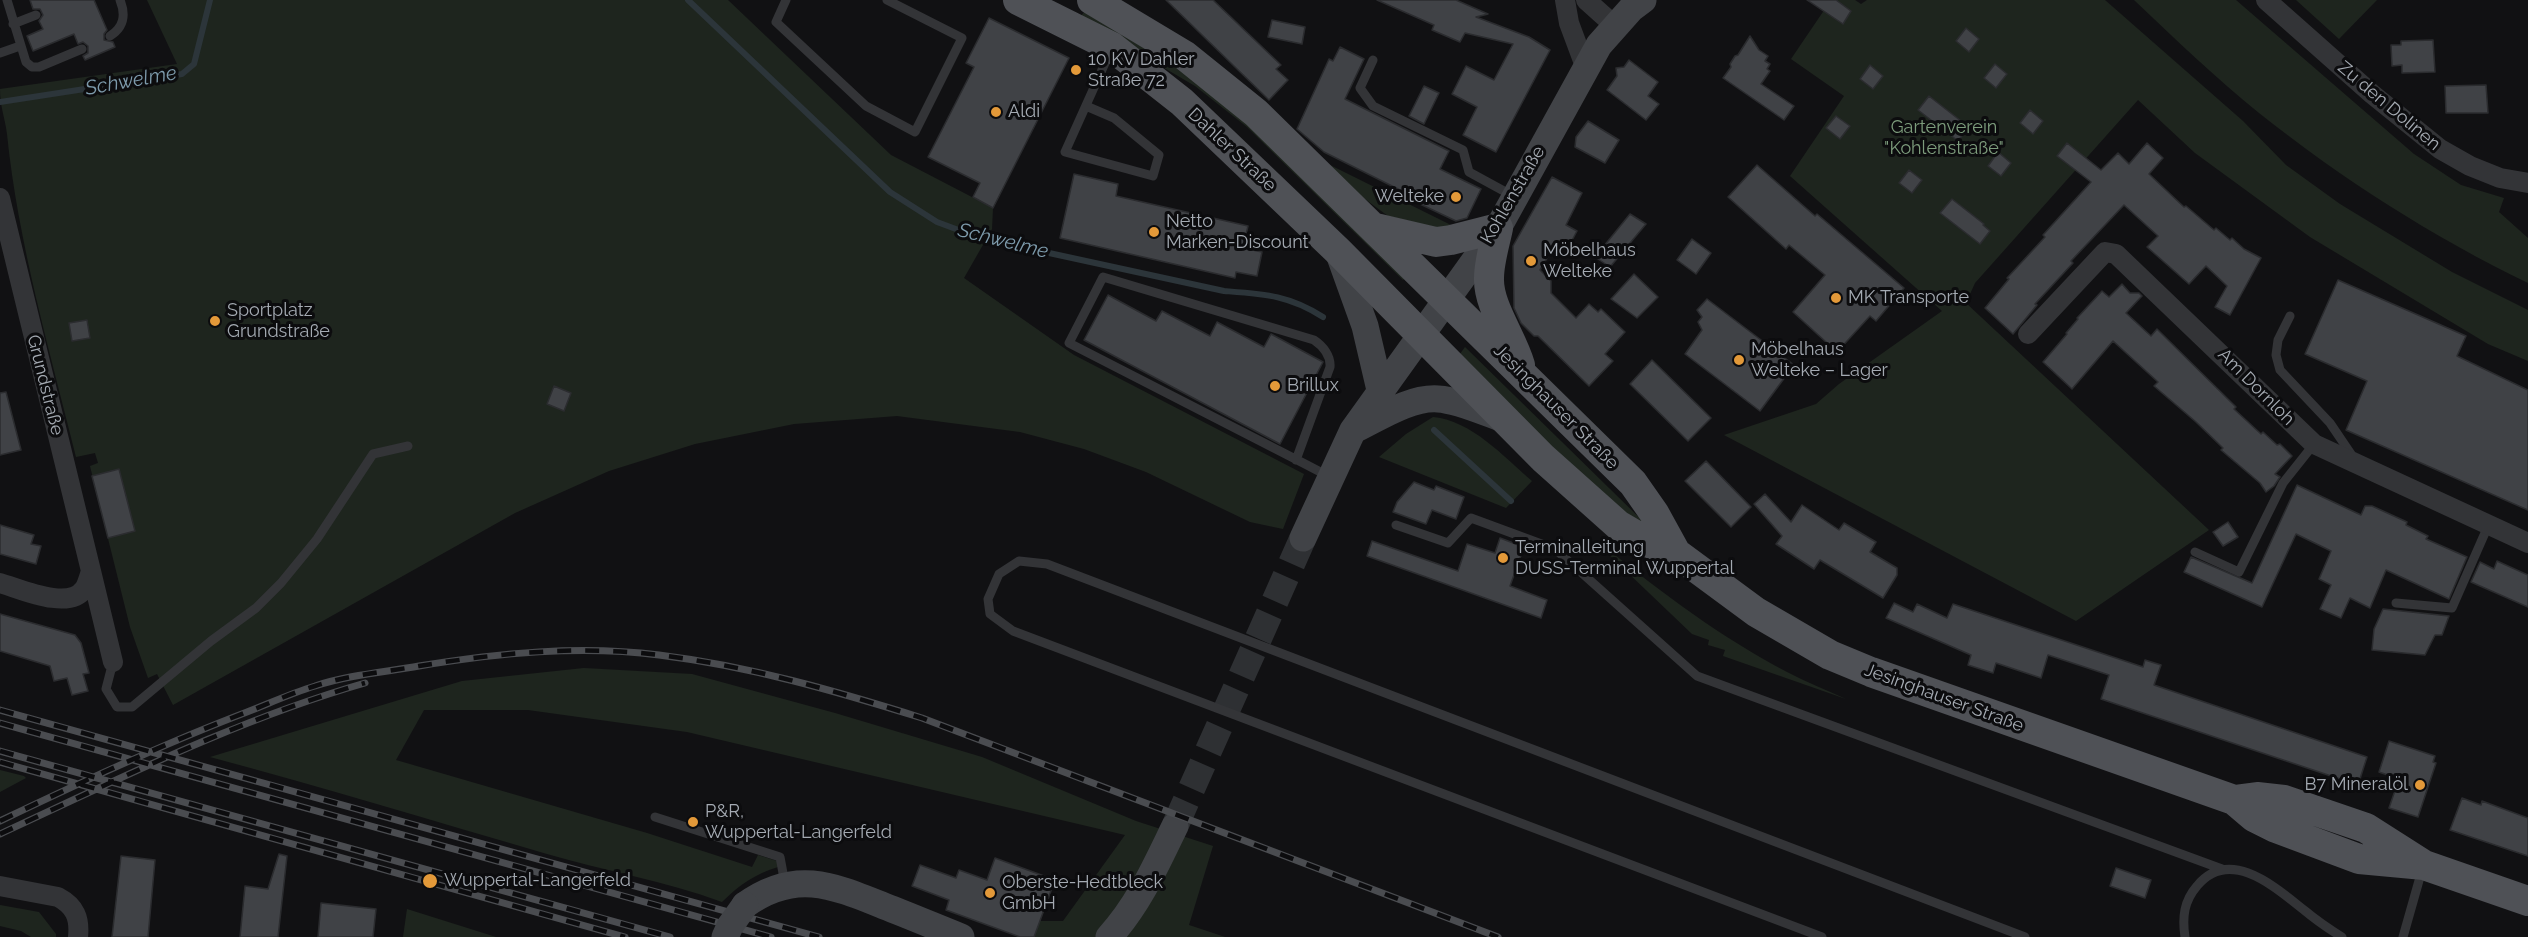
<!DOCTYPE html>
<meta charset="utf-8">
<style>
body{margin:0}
canvas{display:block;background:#111113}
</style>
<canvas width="2528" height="937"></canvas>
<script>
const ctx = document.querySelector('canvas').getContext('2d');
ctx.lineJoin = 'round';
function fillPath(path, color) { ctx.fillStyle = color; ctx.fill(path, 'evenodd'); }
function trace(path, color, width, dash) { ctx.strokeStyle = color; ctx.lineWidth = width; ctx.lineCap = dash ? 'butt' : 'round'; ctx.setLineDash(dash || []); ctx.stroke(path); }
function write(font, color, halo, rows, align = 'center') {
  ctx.font = font + ' Raleway,sans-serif'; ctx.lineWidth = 6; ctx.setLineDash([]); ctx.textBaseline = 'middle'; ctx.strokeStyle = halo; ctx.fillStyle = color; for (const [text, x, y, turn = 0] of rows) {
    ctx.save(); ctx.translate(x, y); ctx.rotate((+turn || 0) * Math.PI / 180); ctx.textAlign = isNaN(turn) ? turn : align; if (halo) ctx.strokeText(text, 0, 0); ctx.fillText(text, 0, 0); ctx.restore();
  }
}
fillPath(new Path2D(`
 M147 0H728L891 155 993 208 992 229 964 278 1074 355 1304 474 1283 529 1250 522 1146 472 1084 449 1020 432 897 416 794 424 695 444 609 471 515 513 173 705 157 674 148 678 130 627 90 466 98 463 95 453 76 457C50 351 18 243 7 134 5 118 0 107 0 89L177 64Z
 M1831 0H1855L1861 4 1867 0H2105L2243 121 2286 165 2340 204 2452 272 2528 310V361L2488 344 2310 237 2195 153 2138 100 1975 283 1966 303 2209 530 2076 621 1724 435 1816 404 1839 384 1942 311 1790 176 1844 96 1791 59Z
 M2134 0H2236L2414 154 2461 185 2504 198 2499 212 2528 238V283C2433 237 2342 179 2259 113 2215 77 2175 39 2134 0Z
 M2296 0H2377L2339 39Z
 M1087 9 1149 44 1231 105 1407 276 1403 280 1247 127 1195 86 1079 18Z
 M1330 165 1457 228 1456 232 1388 216 1350 188Z
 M1465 347 1658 536 1612 505 1457 358Z
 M1433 417C1472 421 1503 456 1532 481L1506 508 1379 457 1406 434Z
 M1605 547C1662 593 1722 638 1787 672 1806 682 1827 690 1846 699L1723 656 1725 650 1708 645 1709 640 1692 634 1603 549Z
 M584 668 692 674 835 713 982 757 1136 821 1213 846 1189 925 1225 937H1034L1039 921H1063L1125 835 687 732 528 710H424L396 760 647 833 752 867 758 855 777 861 778 867C755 874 739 885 722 902 665 881 605 871 547 854 434 821 323 787 210 757L462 681Z
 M0 770 24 776 26 778 0 792Z
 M0 905 39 912 56 934V937H31L21 931 0 926Z
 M407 909 496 937H403Z`), '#1e251e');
trace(new Path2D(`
 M688 0 890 192 937 222 980 238 1224 291C1264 294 1289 295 1323 317
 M0 102 182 74 194 64 210 0
 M1434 430 1511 501`), '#2c353a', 6);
const building = new Path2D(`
 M30 0H94L107 30 104 34V40L113 42 115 47 85 60 83 56 88 53V46L83 42 78 44 74 34 33 51 27 36 43 29 39 21 43 15 40 9H33Z
 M1166 0H1213L1281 65 1276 69 1288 80 1269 100Z
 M1377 0H1456L1488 14 1476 17 1529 37 1550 50 1496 152 1463 135 1477 107 1452 94 1466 66 1494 80 1513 44 1465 33 1460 42 1432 30 1434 25Z
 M1807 0H1836L1851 11 1843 24Z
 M989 18 1069 58 993 208 973 197 980 183 928 157 974 67 966 63Z
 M1272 20 1305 27 1302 44 1268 37Z
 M1966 28 1979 39 1969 52 1956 41Z
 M1750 36 1759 50 1768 56 1765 61 1770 64 1767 69 1770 71 1761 84 1794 106 1784 120 1723 78 1731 67 1730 64 1735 56 1738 55Z
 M2433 40 2435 72 2402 73V65L2392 66 2391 45H2401V41Z
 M1340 47 1364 59 1345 99 1449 151 1440 169 1481 189 1467 218 1456 221 1420 204 1412 196 1324 152 1297 129 1329 59 1333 61Z
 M1629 60 1658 82 1648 96 1659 104 1646 120 1607 90 1617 76 1616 68 1624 67Z
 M1995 64 2007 74 1996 88 1984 78Z
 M1870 65 1883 76 1873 89 1860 79Z
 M2486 85 2488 113H2446L2445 86Z
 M1424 86 1439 93 1424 124 1409 116Z
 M1929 96 1961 121 1960 123 1967 129 1958 141 1918 110Z
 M2030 110 2043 121 2033 134 2020 123Z
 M1836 116 1850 126 1840 139 1826 128Z
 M1588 121 1619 140 1605 163 1575 147 1576 137Z
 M2067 143 2101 170 2118 153 2129 164 2147 143 2163 158 2149 174 2184 207 2186 206 2214 230 2216 228 2230 240 2232 238 2244 249 2261 258 2230 315 2215 307 2227 286 2206 266 2189 284 2147 247 2158 236 2124 205 2071 261 2073 263 2035 304 2037 305 2013 334 1985 308 2009 279 2007 278 2045 237 2043 235 2091 182 2057 156Z
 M1998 152 2011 163 2001 176 1988 166Z
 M1757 165 1815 216 1817 214 1904 288 1876 321 1870 316 1837 352 1793 312 1825 275 1789 245 1786 249 1728 197Z
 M1909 170 1922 180 1912 193 1899 183Z
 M1074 174 1118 184 1116 196 1248 226 1243 248 1262 252 1257 276 1236 272 1235 278 1060 238Z
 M1552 177 1582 193 1566 225 1577 231 1568 248 1556 243 1540 270 1551 281V293L1576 318 1589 304 1598 312 1601 309 1625 332 1605 354 1613 361 1589 386 1538 336H1534L1521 323 1514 308 1513 246Z
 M1952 199 1984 224 1983 225 1990 231 1980 244 1940 213Z
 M1630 214 1646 224 1610 267 1595 257Z
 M1692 239 1711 253 1696 274 1677 260Z
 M1634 274 1658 297 1637 318 1611 299Z
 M2338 280 2466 336 2457 356 2528 390V510L2346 430 2367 381 2305 354Z
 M2122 284 2130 293H2139L2142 296 2126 313 2151 336 2157 329 2236 407 2234 409 2261 434 2263 432 2277 445 2280 444 2292 456 2275 474 2280 477 2274 486 2266 492 2260 483 2221 450 2223 448 2196 422 2154 386 2158 382 2113 341 2072 389 2043 362 2067 334 2066 333 2078 319 2077 318 2102 291 2109 297Z
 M1108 295 1156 321 1162 311 1210 336 1217 322 1264 347 1271 334 1323 362 1280 444 1084 340Z
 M1707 299 1794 365 1760 411 1685 354 1702 330 1698 322 1702 317 1697 310Z
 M87 320 90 338 72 341 69 323Z
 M1652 360 1711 418 1688 441 1630 384Z
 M554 386 571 393 564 411 547 404Z
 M6 392 21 450 0 455V393Z
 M1706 461 1751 507 1731 527 1685 481Z
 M119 469 135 531 108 538 92 476Z
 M1414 482 1434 490 1436 486 1464 497 1456 519 1432 510 1426 524 1393 512 1397 502Z
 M2297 485 2361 515 2365 506H2372L2407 522 2406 525 2428 536 2426 539 2467 557 2449 599 2386 570 2370 608 2350 598 2341 618 2320 609 2331 585 2319 579 2331 551 2296 534 2262 607 2184 572 2191 557 2252 583Z
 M1765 494 1791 522 1802 505 1839 530 1844 523 1876 542 1870 552 1897 568V575L1883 598 1820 560 1814 569 1776 544 1782 536 1754 504Z
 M2228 522 2238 537 2223 546 2213 532Z
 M0 525 34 535 31 544 41 546 36 564 0 554Z
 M1500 538 1524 547 1510 586 1547 600 1541 618 1367 556 1372 541 1458 571 1467 544 1495 553Z
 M2497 561 2528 575V607L2471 582 2480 562 2494 569Z
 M1894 603 1913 612 1917 604 1947 618 1953 604 2143 667 2145 660 2161 665 2154 685 2367 757 2358 785 2101 699 2109 675 2048 655 2041 678 1996 663 1993 673 1968 665 1971 655 1886 618Z
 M2383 609 2430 614 2449 616 2442 635H2435L2425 655 2372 650 2374 629Z
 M0 614 75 635 81 643 89 673 83 674 88 691 72 695 67 678 54 681 50 666 0 651Z
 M2389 741 2435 756 2433 762 2436 763 2418 817 2389 808 2399 779 2379 772Z
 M2462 798 2481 805 2482 801 2528 818V856L2450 830Z
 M279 854 287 856 278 937H240L245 886 268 889Z
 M121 856 155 860 148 937H112Z
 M995 858 1055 880 1034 937H1020L946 910 949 900 912 886 920 865 956 878 959 870 987 880Z
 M2116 868 2151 880 2145 898 2110 886Z
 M321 903 376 909 373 937H318Z`);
fillPath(building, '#404246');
trace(building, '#2b2c2f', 1.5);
trace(new Path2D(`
 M1175 826 1303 538`), '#2e3033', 27, [27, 14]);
trace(new Path2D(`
 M7 0 26 62 32 67H39L82 49
 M786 0 776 22 866 106 915 132 962 38 887 0
 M13 24 36 15
 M110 36C124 27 126 15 120 0
 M0 53 20 46
 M1373 60 1360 88 1373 106 1463 150 1469 172 1513 196
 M1086 106 1114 118 1159 155 1153 176 1065 152 1110 52
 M2290 316 2278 340 2276 355 2280 370 2330 423 2351 454 2350 459
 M1296 460 1330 367C1331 356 1323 346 1314 340L1103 277 1069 343 1307 465 1330 477
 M1396 525 1448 543 1471 518 1555 549 1697 676 2222 869
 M2195 552 2239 572 2283 483 2314 444
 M2396 603 2452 608 2488 526
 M113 662 106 689 117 707H132L211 641 256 608 281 583 317 539 373 454 408 446
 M655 817 780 857 785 884
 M1822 937 1013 631 990 614 988 599 999 574 1019 561 1047 564 2025 937
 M2185 937C2182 917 2184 901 2197 886 2230 846 2276 888 2304 910 2316 920 2329 929 2342 937
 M2403 937 2422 870`), '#333437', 9);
trace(new Path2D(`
 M1565 0 1569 23 1585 66
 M1586 0 1615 26
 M2266 0 2372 94 2440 149 2470 166 2500 178 2528 183
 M0 198 91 571C89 577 87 585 84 589 69 611 21 589 0 583
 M2028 334 2105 252 2116 254 2314 444 2528 543
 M91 571 113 662
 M0 886 58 897C75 906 80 918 78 937`), '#333437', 20);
trace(new Path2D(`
 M1338 251 1365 326 1380 390
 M1354 430C1379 418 1410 397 1438 399 1458 400 1486 413 1506 420
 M1303 538 1353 430 1498 228 1599 45 1631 9 1643 0
 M745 905C795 869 832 885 884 906 910 916 936 927 961 937
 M1109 937C1139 904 1156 865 1175 826`), '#414347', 27);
trace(new Path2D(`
 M1018 0 1112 47 1182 102 1338 251 1543 458 1618 525 1649 543 1676 553 1756 612 1830 655 1871 672 2234 800 2254 817 2276 828 2359 859 2424 865
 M1092 0 1184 55 1256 113 1633 483 1654 513 1676 553
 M1376 228 1436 242 1451 240 1498 228C1495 243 1489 262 1489 278 1488 306 1512 337 1520 365
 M2234 800 2257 797 2284 800 2366 828 2424 865 2528 901`), '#4f5156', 30);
const rail = new Path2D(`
 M0 710 819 937
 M0 723 771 937
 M0 751 670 937
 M0 762 625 937
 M0 821C81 782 163 744 247 712 270 703 292 693 315 686 348 675 385 672 419 666 498 653 580 645 659 655 749 666 836 691 922 718L1498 937
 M0 834C119 779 239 719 365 683`);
trace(rail, '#4a4c50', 7);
trace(rail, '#0c0c0e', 4.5, [14]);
trace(new Path2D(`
 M725 937 730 926 745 905`), '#414347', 27);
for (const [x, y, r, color] of [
 [1076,70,6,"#e39939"],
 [996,112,6,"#e39939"],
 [1456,197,6,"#e39939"],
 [1154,232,6,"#e39939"],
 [1531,261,6,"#e39939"],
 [1836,298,6,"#e39939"],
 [215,321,6,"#e39939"],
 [1739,360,6,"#e39939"],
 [1275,386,6,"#e39939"],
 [1503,558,6,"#e39939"],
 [2420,785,6,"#e39939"],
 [693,822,6,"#e39939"],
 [430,881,8,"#e39939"],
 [990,893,6,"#e39939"]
]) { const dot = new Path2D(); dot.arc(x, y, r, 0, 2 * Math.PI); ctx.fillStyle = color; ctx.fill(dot); trace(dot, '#0c0c0e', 2); }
write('18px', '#a4aab2', '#0c0c0e', [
 ["10 KV Dahler",1088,60],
 ["Straße 72",1088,81],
 ["Aldi",1008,112],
 ["Welteke",1444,197,"right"],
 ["Netto",1166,222],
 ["Marken-Discount",1166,243],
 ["Möbelhaus",1543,251],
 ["Welteke",1543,272],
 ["MK Transporte",1848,298],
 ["Sportplatz",227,311],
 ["Grundstraße",227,332],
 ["Möbelhaus",1751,350],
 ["Welteke – Lager",1751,371],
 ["Brillux",1287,386],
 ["Terminalleitung",1515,548],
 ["DUSS-Terminal Wuppertal",1515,569],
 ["B7 Mineralöl",2408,785,"right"],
 ["P&R,",705,812],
 ["Wuppertal-Langerfeld",705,833],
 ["Wuppertal-Langerfeld",444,881],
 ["Oberste-Hedtbleck",1002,883],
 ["GmbH",1002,904]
], 'left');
write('18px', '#a4aab2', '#0c0c0e', [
 ["Zu den Dolinen",2389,106,40],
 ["Dahler Straße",1232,150,43],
 ["Kohlenstraße",1513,195,-60],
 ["Grundstraße",45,385,76],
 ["Am Dornloh",2256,387,45],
 ["Jesinghauser Straße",1556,407,45],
 ["Jesinghauser Straße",1944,698,20]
]);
write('18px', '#7d9c7c', '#0c0c0e', [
 ["Gartenverein",1944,128],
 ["\"Kohlenstraße\"",1944,149]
]);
write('italic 20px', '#7d9aab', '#0c0c0e', [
 ["Schwelme",131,81,-10],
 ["Schwelme",1003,241,14]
]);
</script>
